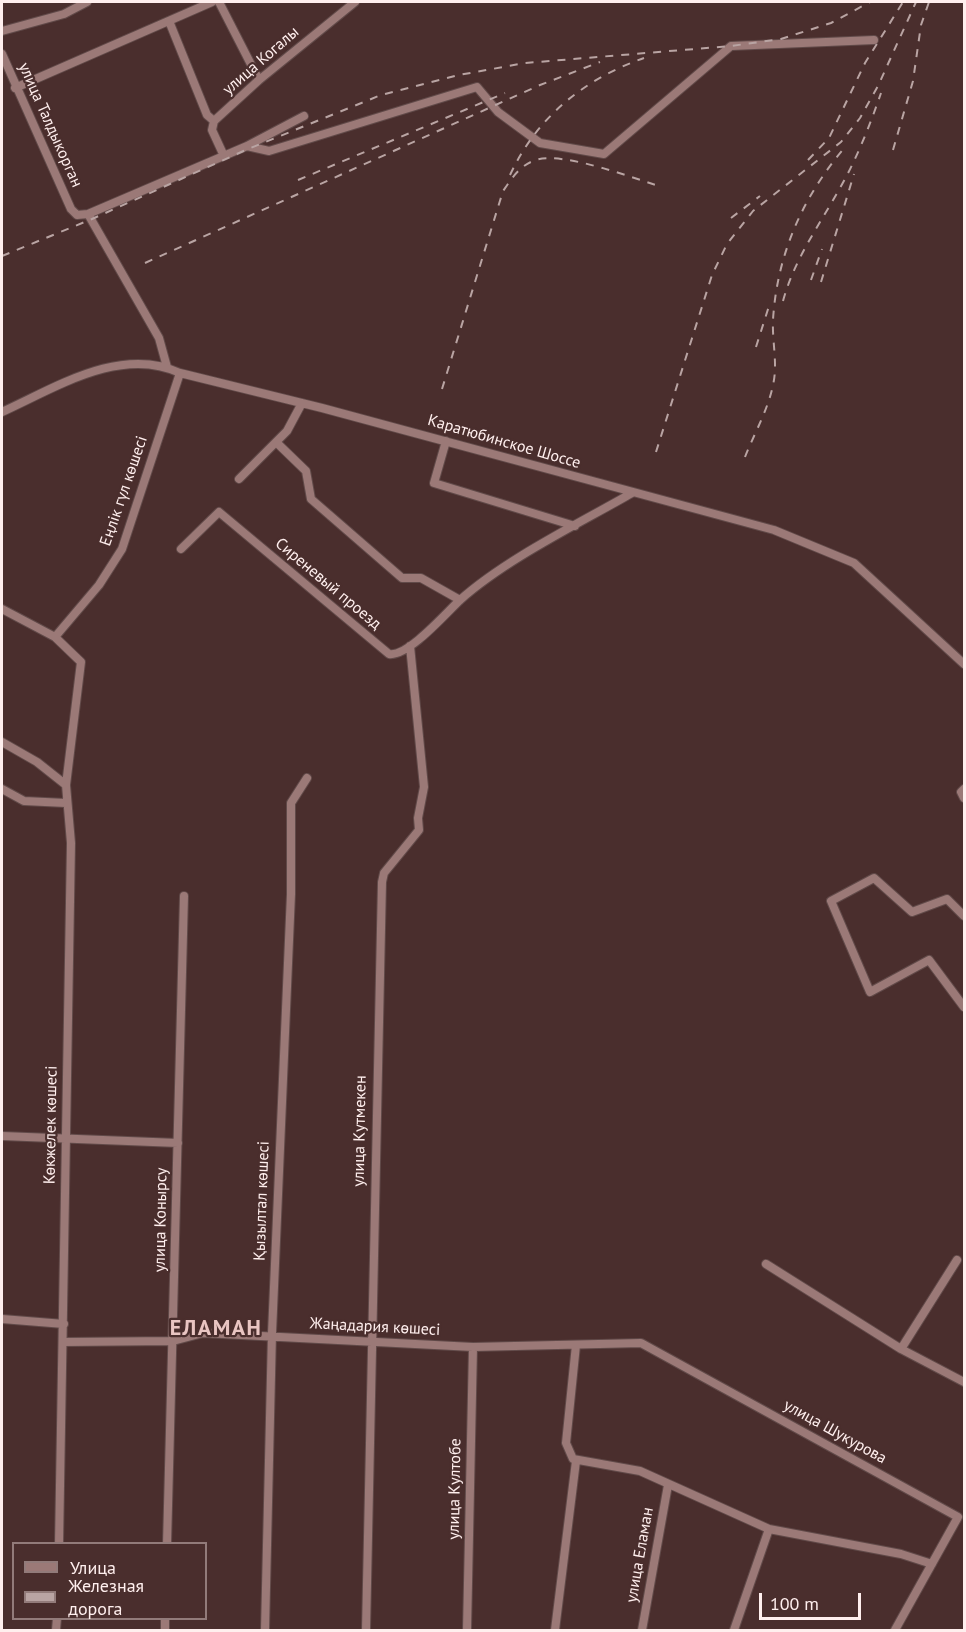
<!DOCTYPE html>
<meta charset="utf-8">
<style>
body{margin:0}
#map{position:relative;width:966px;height:1632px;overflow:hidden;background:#4a2e2d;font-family:"PT Sans",sans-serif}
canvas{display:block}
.frame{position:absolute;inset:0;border:3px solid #ffefee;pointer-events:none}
.legend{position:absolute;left:12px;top:1542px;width:195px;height:78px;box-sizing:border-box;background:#4a2e2d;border:2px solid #927b7a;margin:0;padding:8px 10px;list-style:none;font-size:18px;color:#ffefee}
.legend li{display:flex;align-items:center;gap:12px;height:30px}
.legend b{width:30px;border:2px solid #927b7a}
.scale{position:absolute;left:759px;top:1593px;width:102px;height:27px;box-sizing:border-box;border:3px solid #ffefee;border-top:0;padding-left:8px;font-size:18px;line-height:21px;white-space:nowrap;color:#ffefee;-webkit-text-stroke:4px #4a2e2d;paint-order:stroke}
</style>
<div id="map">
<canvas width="966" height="1632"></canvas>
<div class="frame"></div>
<ul class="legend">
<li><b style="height:8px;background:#9b7977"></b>Улица</li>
<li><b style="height:8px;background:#b9a4a3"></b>Железная дорога</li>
</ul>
<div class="scale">100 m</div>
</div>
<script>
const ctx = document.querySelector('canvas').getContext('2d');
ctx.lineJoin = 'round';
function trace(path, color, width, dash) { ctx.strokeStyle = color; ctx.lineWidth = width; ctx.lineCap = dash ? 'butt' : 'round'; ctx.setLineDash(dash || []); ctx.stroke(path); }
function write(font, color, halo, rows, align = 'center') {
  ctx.font = font + ' "PT Sans",sans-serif'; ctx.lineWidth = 4.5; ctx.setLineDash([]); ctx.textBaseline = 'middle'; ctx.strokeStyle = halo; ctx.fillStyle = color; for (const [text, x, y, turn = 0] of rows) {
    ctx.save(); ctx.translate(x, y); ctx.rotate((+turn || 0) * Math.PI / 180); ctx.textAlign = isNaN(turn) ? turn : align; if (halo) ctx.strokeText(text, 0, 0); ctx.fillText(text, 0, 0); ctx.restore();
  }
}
const minor = new Path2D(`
 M219 2 259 80
 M169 21 207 115 214 121
 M2 31 64 14 87 2
 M2 54 71 209 77 215 88 214 247 146 304 116
 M15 88 212 2
 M214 121 259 80 355 2
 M214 121 212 130 224 156
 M247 146 269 151 477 87 498 112 540 143 604 154 731 46 874 40
 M88 214 159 338 167 367
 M2 412C55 388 121 345 180 373L322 408 774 530 854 563 964 664
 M446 441 434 483 575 526
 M276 442 306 471 311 499 402 578H421L460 600
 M239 479 287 431 302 403
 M181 549 219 512 389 654C408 657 446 613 460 600 506 559 578 524 632 493
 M2 609 55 637 81 662 66 785
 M55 637 99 585 122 549 180 373
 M2 742 37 762 66 785 71 843 59 1544
 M2 789 24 801 66 803
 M964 789 961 792 964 798
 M964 916 947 899 912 912 874 878 831 901 870 992 929 960 964 1007
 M2 1136 178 1143
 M957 1260 901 1349 964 1382
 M766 1264 901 1349
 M2 1319 64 1324
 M63 1342 173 1341 203 1333 473 1347 641 1343 958 1517
 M576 1345 566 1443 573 1459 640 1471 769 1529 901 1554 932 1564
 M167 1544 184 896
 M56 1630 57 1618
 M165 1630V1618
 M265 1630 272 1333 291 894V803L307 778
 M366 1630 382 882 384 873 419 830 418 818 424 787 410 646
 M467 1630 473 1347
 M555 1630 576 1461
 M642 1630 668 1485
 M734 1630 769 1529
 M895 1630 958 1517`);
trace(minor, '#614a49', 10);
trace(minor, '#9b7977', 8);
trace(new Path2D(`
 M893 150 913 81 921 25 929 2
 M808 160 829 138 865 63 903 2
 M510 175C537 117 584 79 644 58
 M298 180 505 93
 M731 218 760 196
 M2 256 92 219 248 149 381 95 459 75 525 63 731 46 781 39 831 23 870 2
 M145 263 540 85 600 62
 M811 280 822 249
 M821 282 854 174
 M783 301C794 261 816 230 836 195 855 163 869 128 881 93
 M756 347 769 306
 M442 389 503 191C512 178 520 165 536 160 562 151 633 178 662 187
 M656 452 712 275 727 244 753 211 841 142 860 118 878 86 916 2
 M745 457C754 434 768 410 773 385 778 364 772 342 773 320 777 254 803 196 846 146`), '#b9a4a3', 2, [8, 8]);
write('16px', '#ffefee', '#4a2e2d', [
 ["улица Когалы",261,61,-41],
 ["улица Талдыкорган",50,125,66],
 ["Каратюбинское Шоссе",504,442,16],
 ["Еңлік гүл көшесі",124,491,-71],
 ["Сиреневый проезд",328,584,40],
 ["Көкжелек көшесі",51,1125,-89],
 ["улица Кутмекен",360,1131,-89],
 ["Қызылтал көшесі",262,1201,-88],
 ["улица Конырсу",161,1220,-89],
 ["Жаңадария көшесі",375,1327,3],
 ["улица Шукурова",835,1432,29],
 ["улица Култобе",455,1489,-89],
 ["улица Еламан",640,1555,-80]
]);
ctx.letterSpacing = '1.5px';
write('bold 22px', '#e9c5c2', '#4a2e2d', [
 ["ЕЛАМАН",216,1329]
]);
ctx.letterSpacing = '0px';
</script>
